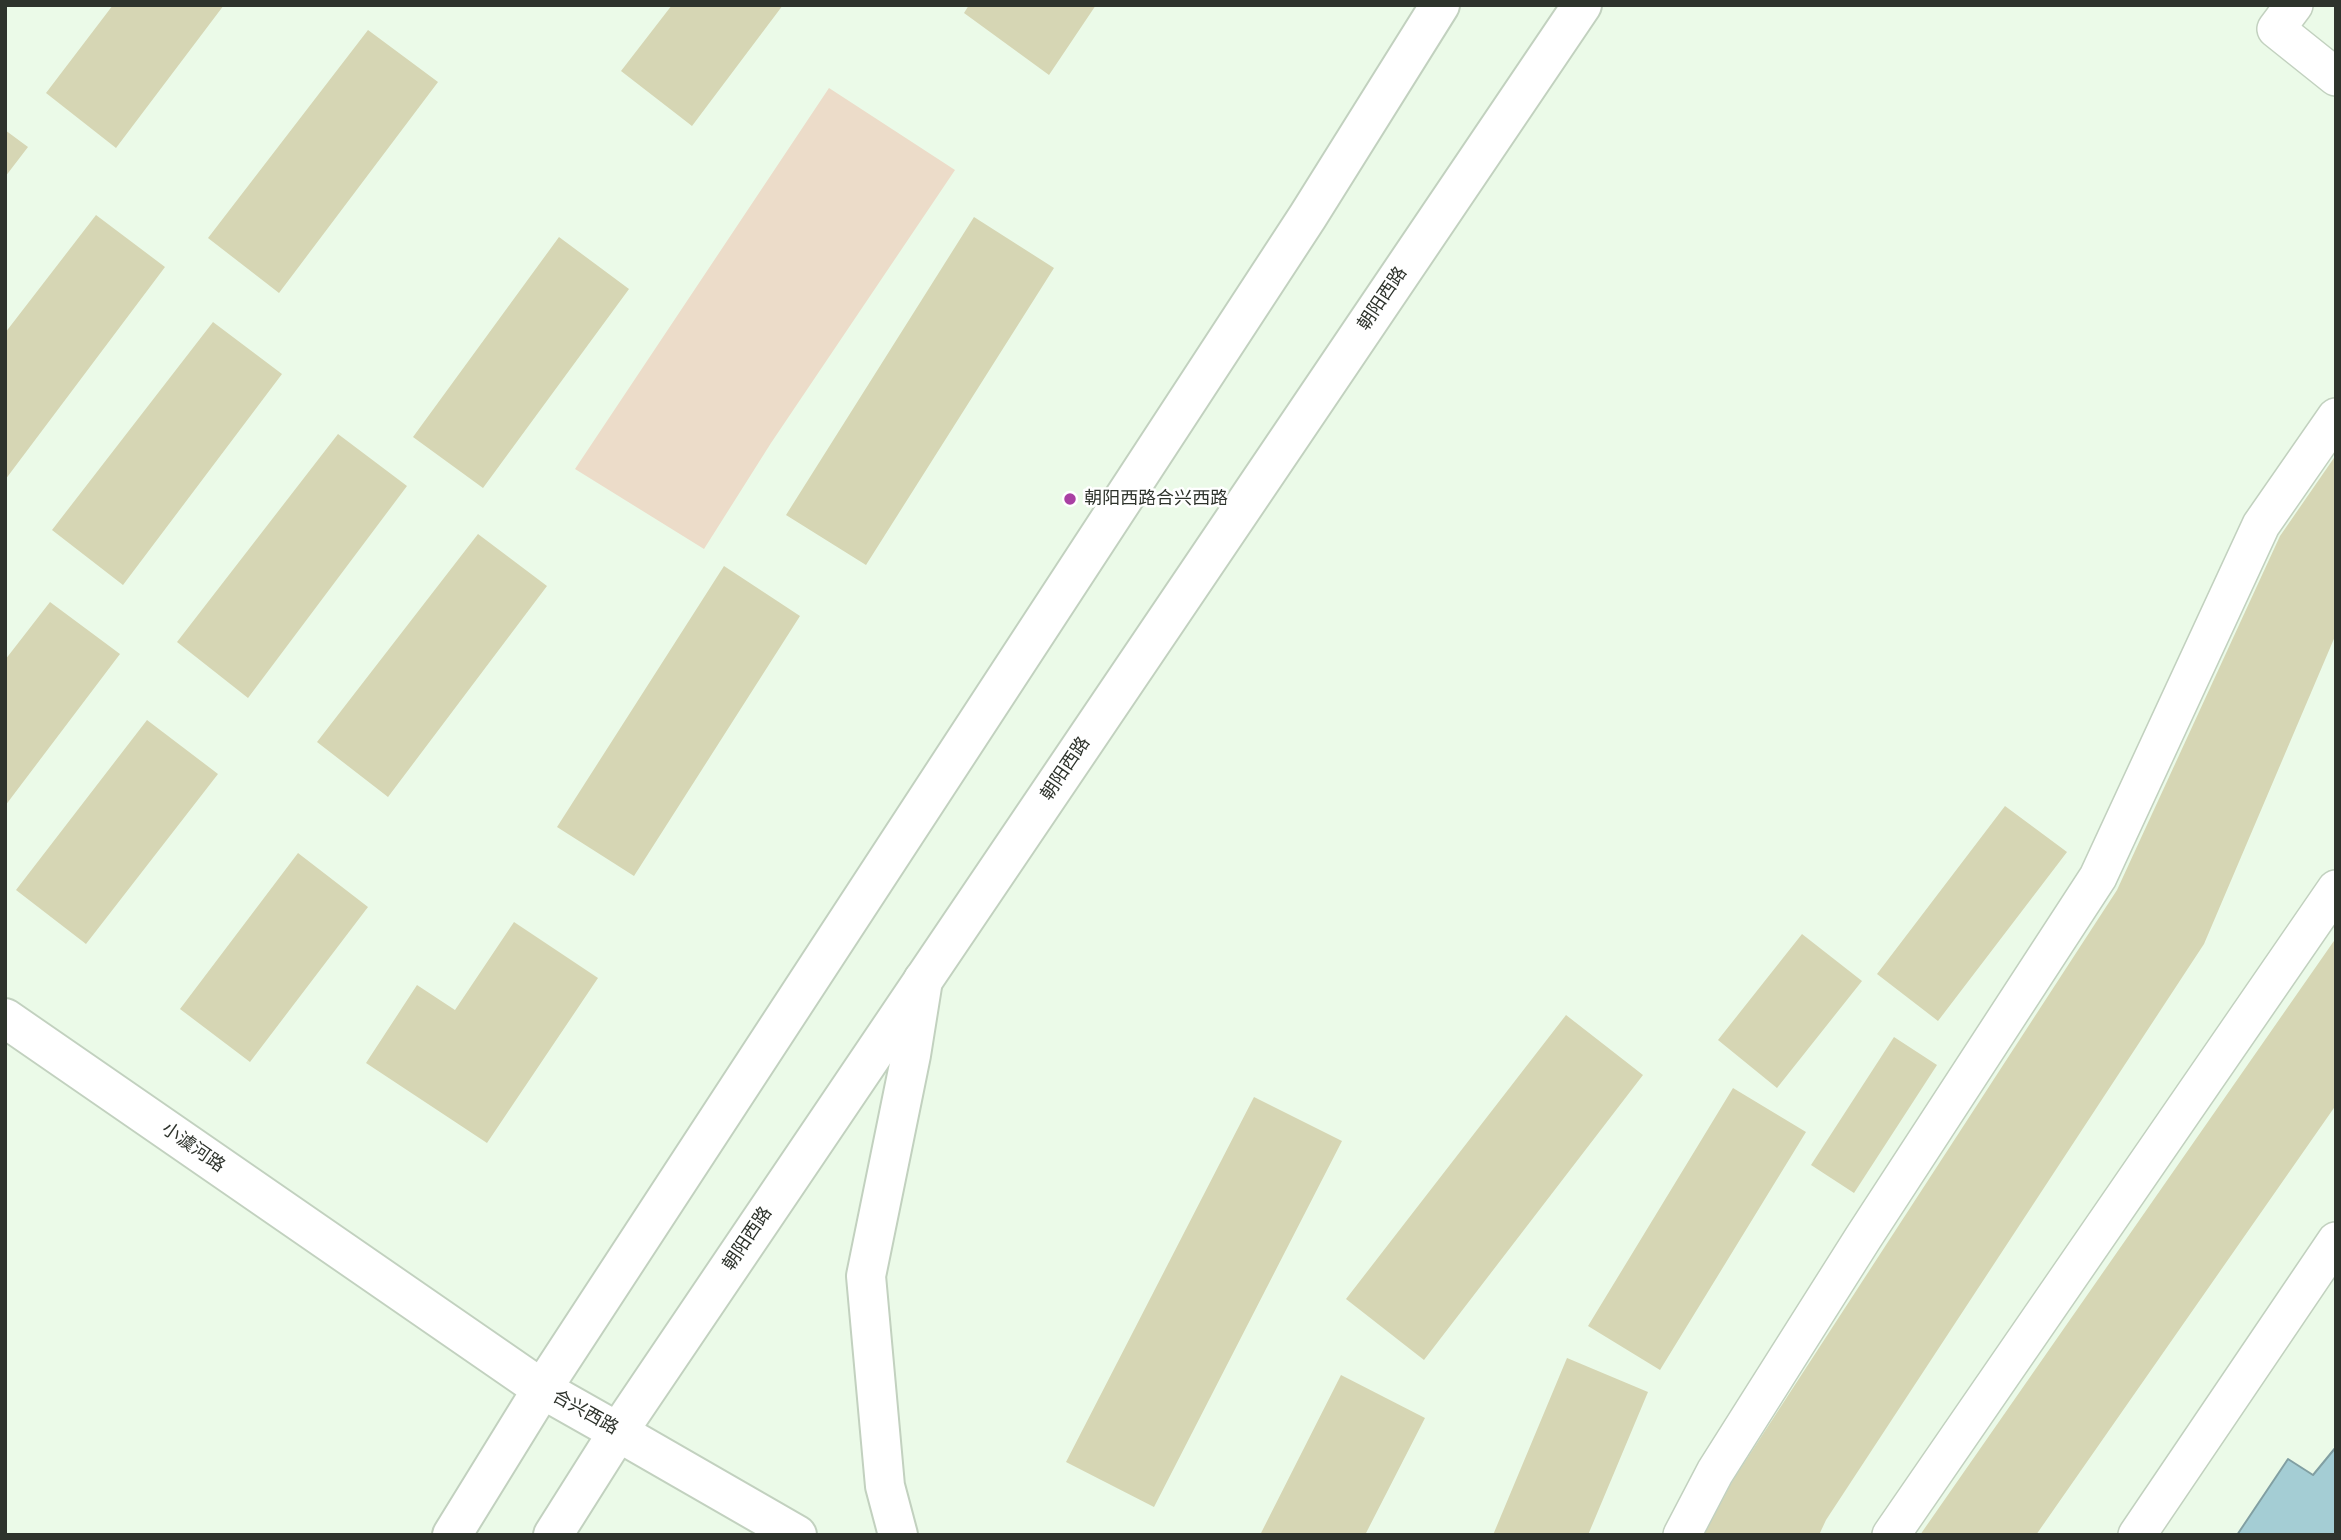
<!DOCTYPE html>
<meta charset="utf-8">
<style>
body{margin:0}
#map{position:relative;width:2341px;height:1540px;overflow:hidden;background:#ebfae8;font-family:"DejaVu Sans",sans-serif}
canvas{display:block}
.frame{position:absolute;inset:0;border:7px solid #2e332c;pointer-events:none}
</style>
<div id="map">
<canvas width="2341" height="1540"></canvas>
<div class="frame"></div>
</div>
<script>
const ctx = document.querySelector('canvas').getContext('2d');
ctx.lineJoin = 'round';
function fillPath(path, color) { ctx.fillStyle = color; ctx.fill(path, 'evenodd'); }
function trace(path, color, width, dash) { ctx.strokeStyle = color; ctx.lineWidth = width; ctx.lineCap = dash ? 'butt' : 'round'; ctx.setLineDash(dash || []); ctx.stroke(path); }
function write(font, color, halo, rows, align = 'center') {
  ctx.font = font + ' "DejaVu Sans","Noto Sans SC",sans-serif'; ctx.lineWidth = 5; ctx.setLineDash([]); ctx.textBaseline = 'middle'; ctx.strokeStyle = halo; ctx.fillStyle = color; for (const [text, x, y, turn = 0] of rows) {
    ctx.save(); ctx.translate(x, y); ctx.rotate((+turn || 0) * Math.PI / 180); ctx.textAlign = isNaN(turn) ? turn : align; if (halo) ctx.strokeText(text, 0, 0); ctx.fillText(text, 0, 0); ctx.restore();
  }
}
fillPath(new Path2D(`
 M829 88 955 170 771 443 704 549 575 469Z`), '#ecdcc9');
const water = new Path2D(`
 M2336 1447V1535H2237L2288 1459 2313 1475Z`);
fillPath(water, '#a4cdd4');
trace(water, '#819fa2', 2);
fillPath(new Path2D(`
 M113 5H224L116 148 46 93Z
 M672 5H783L692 126 621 71Z
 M969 5H1096L1049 75 964 13Z
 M368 30 438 82 279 293 208 238Z
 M5 130 28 147 5 177Z
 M96 215 165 267 5 480V333Z
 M974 217 1054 268 866 565 786 515Z
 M559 237 629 289 483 488 413 437Z
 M213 322 282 374 123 585 52 530Z
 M338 434 407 486 248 698 177 642Z
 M2336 455V634L2204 944 1826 1520 1819 1535H1704L1733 1480 2117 890 2280 536Z
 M478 534 547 586 388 797 317 742Z
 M724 566 800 616 634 876 557 827Z
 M50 602 120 654 5 806V660Z
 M147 720 218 774 86 944 16 890Z
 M2005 806 2067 852 1938 1021 1877 974Z
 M298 853 368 907 250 1062 180 1009Z
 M514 922 598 978 487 1143 366 1063 417 985 455 1010Z
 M1802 934 1862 981 1777 1088 1718 1040Z
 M2336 938V1105L2036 1535H1920Z
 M1566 1015 1643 1075 1424 1360 1346 1299Z
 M1894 1037 1937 1065 1854 1193 1811 1165Z
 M1733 1088 1806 1132 1660 1370 1588 1326Z
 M1254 1097 1342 1141 1154 1507 1066 1462Z
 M1567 1358 1648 1392 1588 1535H1493Z
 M1341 1375 1425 1418 1365 1535H1260Z`), '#d6d6b4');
const minor = new Path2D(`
 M2294 5 2276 29 2336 77
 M1682 1535 1715 1472 1863 1238 2098 877 2261 525 2336 417
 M1891 1535 2336 889
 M2137 1535 2336 1241`);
const tertiary = new Path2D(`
 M618 1432 797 1535
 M898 1535 885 1486 866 1276 911 1055 923 980`);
const secondary = new Path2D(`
 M5 1018 542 1389 618 1432`);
const primary = new Path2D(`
 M452 1535 542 1389 1308 216 1440 5
 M553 1535 618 1432 1582 5`);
trace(minor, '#c2d1bf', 40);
trace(tertiary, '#c2d1bf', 42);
trace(secondary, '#c2d1bf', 42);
trace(primary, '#c2d1bf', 42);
trace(minor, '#fff', 37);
trace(tertiary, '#fff', 38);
trace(secondary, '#fff', 38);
trace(primary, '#fff', 38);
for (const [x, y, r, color] of [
 [1070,499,7,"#a940a3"]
]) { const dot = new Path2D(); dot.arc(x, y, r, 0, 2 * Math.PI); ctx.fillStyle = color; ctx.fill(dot); trace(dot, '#fff', 2.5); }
write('18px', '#2e332c', '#fff', [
 ["朝阳西路",1383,299,-56],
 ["朝阳西路",1066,769,-56],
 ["小澞河路",193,1148,35],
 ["朝阳西路",748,1239,-56],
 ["合兴西路",585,1413,29]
]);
write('18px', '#2e332c', '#fff', [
 ["朝阳西路合兴西路",1084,499]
], 'left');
</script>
